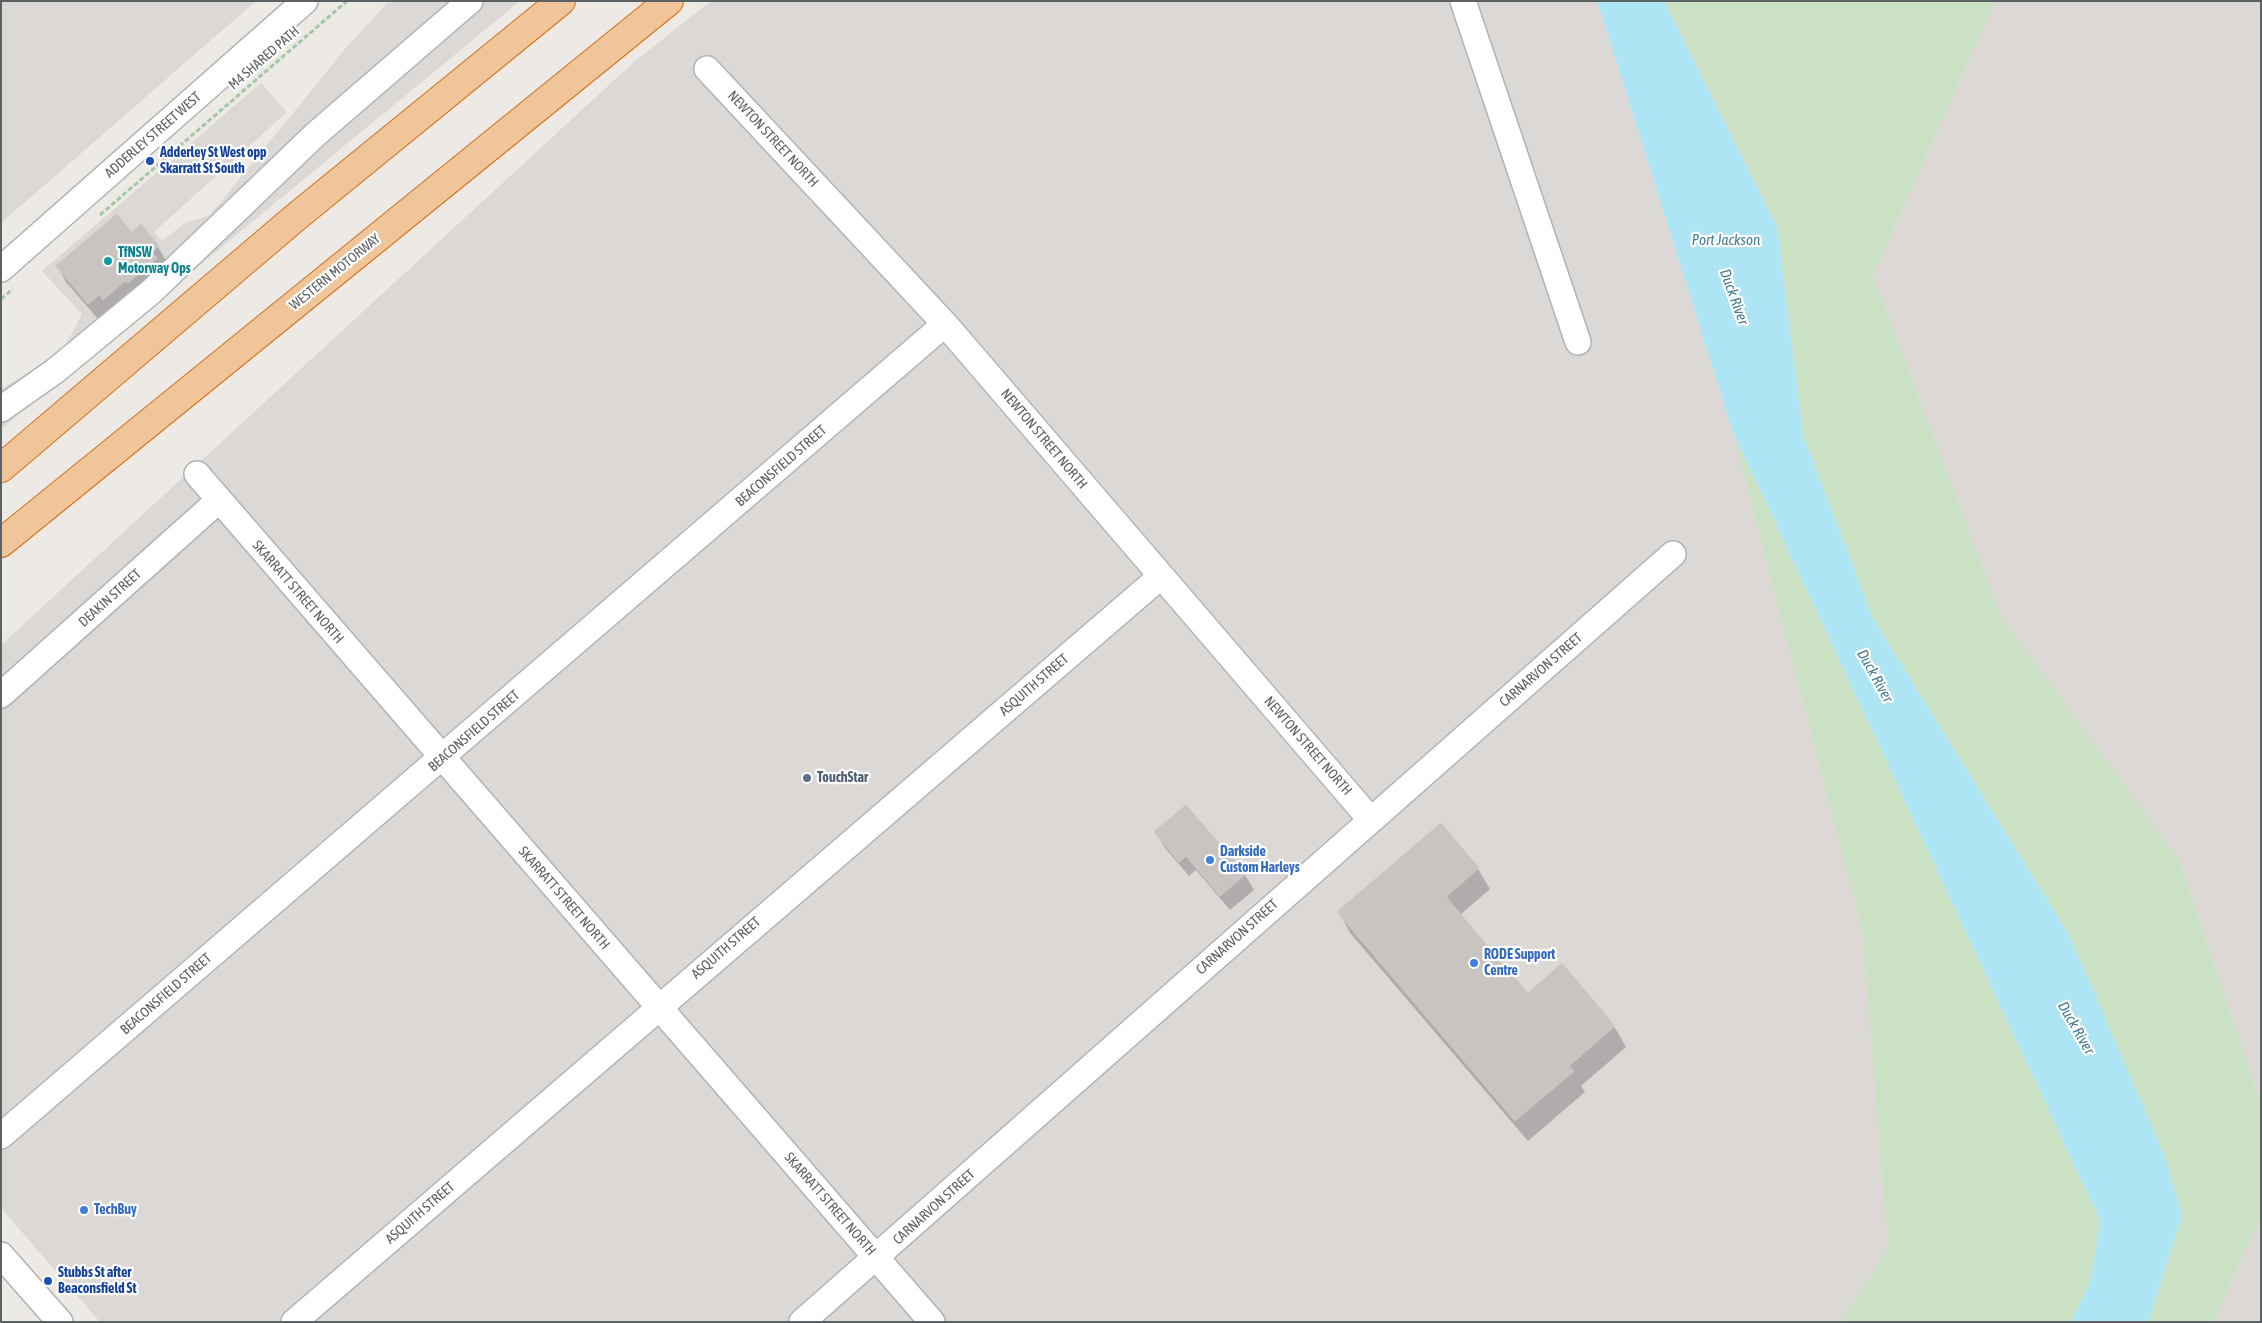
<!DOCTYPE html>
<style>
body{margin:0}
#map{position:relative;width:2262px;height:1323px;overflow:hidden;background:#ede9e4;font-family:"Asap Condensed",sans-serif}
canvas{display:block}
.frame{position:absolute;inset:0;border:2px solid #5c6163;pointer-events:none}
</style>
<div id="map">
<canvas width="2262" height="1323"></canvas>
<div class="frame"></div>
</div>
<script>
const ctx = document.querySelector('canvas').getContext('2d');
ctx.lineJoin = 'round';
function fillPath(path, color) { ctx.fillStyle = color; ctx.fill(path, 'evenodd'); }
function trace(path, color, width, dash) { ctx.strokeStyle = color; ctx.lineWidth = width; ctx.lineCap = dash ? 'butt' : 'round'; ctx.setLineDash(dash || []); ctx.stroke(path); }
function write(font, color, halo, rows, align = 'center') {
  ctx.font = font + ' "Asap Condensed",sans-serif'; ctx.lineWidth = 4.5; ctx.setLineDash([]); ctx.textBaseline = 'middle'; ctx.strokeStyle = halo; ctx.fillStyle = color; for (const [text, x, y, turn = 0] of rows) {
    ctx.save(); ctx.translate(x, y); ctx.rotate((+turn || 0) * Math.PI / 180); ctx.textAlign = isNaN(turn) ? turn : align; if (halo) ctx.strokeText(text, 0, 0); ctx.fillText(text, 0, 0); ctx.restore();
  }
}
fillPath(new Path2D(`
 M1 1H256L1 223Z
 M389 1H520L1 429V389L50 360 64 348 82 314 42 271 261 83 287 112 154 232 162 241 185 223 210 215 346 48Z
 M711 1H1597L1732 430 1862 931 1888 1248 1841 1322H100L1 1208V645L635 61Z
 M1995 1H2261V1105L2179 860 2001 616 1873 275Z
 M2261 1215V1322H2213Z`), '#dcd8d6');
fillPath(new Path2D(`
 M1664 1H1995L1873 275 2001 616 2179 860 2261 1105V1215L2213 1322H2148L2182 1215 2069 935 1873 619 1803 435 1777 227Z
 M1732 430 2100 1221 2090 1281 2071 1322H1841L1888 1248 1862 931Z`), '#cbe1c4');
fillPath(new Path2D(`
 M1597 1H1664L1777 227 1803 435 1873 619 2069 935 2164 1155 2182 1215 2148 1322H2071L2090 1281 2100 1221 1732 430Z`), '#ade5f4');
fillPath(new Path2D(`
 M141 226 158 247 167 262 113 314 109 309 98 319 66 282 58 267 132 234Z
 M1441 824 1478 869 1490 889 1460 915 1528 994 1614 1026 1626 1047 1581 1086 1585 1092 1528 1141 1350 933 1339 912Z
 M1156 833 1245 875 1254 890 1230 910 1196 870 1189 876 1165 848Z`), '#0003');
const building = new Path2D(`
 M117 214 132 232 141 224 159 246 152 252 157 258 128 283 126 280 103 300 99 295 88 304 56 266Z
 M1186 805 1246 874 1220 896 1186 856 1179 862 1154 832Z
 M1441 823 1479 868 1446 897 1528 993 1562 963 1615 1026 1569 1066 1574 1071 1515 1121 1337 912Z`);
fillPath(building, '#c8c4c1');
trace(building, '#d1c9c3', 1);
const minor = new Path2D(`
 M1463 1 1578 342
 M707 69 945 324 1370 819
 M1 269 305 1
 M1 409 55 371 152 291 316 134 470 1
 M197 474 932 1322
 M1 695 219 500
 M1 1136 945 324
 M1 1255 60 1322
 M294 1322 1160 577
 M802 1322 1673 554`);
const highway = new Path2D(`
 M1 468 296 217 561 1
 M1 543 669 1`);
trace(minor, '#afb3b5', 28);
trace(highway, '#d4711d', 30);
trace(new Path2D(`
 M100 215 347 1
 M1 299 13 289`), '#a3c8a4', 3, [5, 2.5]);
trace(minor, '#fff', 25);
trace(highway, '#efc599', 28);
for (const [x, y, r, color] of [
 [150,161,5,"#1a4fb4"],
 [108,261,5,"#0f9aa8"],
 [807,778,5,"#5c6f8a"],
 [1210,860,5,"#3f7fe0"],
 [1474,963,5,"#3f7fe0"],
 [84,1210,5,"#3f7fe0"],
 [48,1281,5,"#1a4fb4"]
]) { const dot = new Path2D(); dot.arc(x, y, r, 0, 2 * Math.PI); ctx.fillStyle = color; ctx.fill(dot); trace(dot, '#fff', 2); }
write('14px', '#5c6163', '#fff', [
 ["M4 SHARED PATH",264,58,-41],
 ["ADDERLEY STREET WEST",153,135,-41],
 ["NEWTON STREET NORTH",773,139,47],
 ["WESTERN MOTORWAY",335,272,-39],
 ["NEWTON STREET NORTH",1044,439,50],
 ["BEACONSFIELD STREET",781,466,-41],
 ["SKARRATT STREET NORTH",298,592,49],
 ["DEAKIN STREET",110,598,-42],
 ["CARNARVON STREET",1541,670,-41],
 ["ASQUITH STREET",1034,685,-41],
 ["BEACONSFIELD STREET",474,731,-41],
 ["NEWTON STREET NORTH",1308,746,49],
 ["SKARRATT STREET NORTH",564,898,49],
 ["CARNARVON STREET",1237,937,-42],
 ["ASQUITH STREET",726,948,-41],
 ["BEACONSFIELD STREET",166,994,-41],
 ["SKARRATT STREET NORTH",830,1204,49],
 ["CARNARVON STREET",934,1207,-42],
 ["ASQUITH STREET",420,1213,-41]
]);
write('bold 14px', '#164399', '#fff', [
 ["Adderley St West opp",160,153],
 ["Skarratt St South",160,169],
 ["Stubbs St after",58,1273],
 ["Beaconsfield St",58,1289]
], 'left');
write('bold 14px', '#0d838f', '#fff', [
 ["TfNSW",118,253],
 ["Motorway Ops",118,269]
], 'left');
write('bold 14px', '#4e5e75', '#fff', [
 ["TouchStar",817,778]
], 'left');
write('bold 14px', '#366cbe', '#fff', [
 ["Darkside",1220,852],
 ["Custom Harleys",1220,868],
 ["RODE Support",1484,955],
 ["Centre",1484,971],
 ["TechBuy",94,1210]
], 'left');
write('italic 15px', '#467d93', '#fff', [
 ["Port Jackson",1726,240],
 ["Duck River",1734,297,70],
 ["Duck River",1875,676,61],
 ["Duck River",2076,1028,60]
]);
</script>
